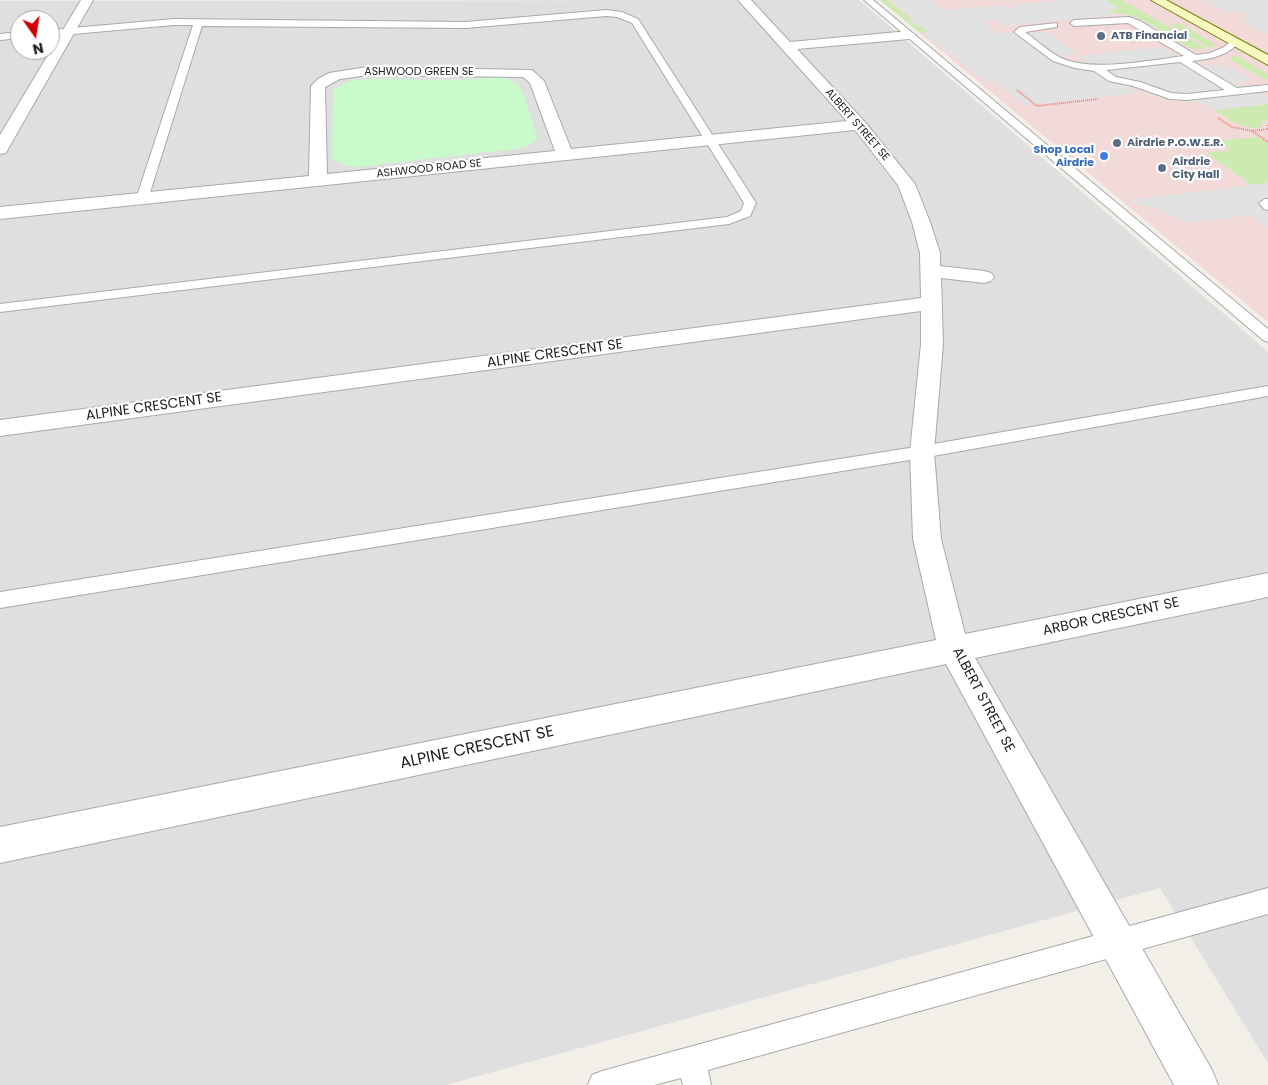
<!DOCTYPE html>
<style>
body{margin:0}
#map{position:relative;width:1268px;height:1085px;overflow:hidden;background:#f2efe9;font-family:Poppins,sans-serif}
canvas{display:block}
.north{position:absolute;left:10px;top:10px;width:50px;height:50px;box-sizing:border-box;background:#fff;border:1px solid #a7a7a7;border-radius:50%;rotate:167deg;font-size:14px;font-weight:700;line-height:20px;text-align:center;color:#222}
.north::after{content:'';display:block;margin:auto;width:18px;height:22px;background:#d40000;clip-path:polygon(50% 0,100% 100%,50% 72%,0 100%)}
</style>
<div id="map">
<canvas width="1268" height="1085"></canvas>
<div class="north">N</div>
</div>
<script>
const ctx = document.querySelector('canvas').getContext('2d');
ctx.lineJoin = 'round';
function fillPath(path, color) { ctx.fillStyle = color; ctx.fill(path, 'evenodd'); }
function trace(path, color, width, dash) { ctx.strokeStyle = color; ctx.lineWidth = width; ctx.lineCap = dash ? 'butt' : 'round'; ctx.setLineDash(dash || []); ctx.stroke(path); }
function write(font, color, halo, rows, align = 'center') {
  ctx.font = font + ' Poppins,sans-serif'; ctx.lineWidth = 4.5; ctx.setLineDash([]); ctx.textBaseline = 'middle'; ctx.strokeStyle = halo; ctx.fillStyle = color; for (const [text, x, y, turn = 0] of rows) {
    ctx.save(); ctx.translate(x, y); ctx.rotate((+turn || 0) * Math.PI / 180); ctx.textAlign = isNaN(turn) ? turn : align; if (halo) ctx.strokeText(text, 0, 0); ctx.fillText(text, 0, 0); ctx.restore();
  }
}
fillPath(new Path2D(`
 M859 0 1268 352V1063L1160 888 446 1085H0V1ZM20 20H50V50H20Z`), '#e0dfdf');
fillPath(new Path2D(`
 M880 0H1268V322L1223 285Z`), '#f2dad9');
fillPath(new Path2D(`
 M880 0H887L913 19H909L919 27H923L930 32 920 33Z
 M1105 0H1122L1206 48C1186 56 1156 24 1136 17 1126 13 1117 16 1107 9L1118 8Z
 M1179 23 1217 45 1210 48 1170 25Z
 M1235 55 1268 74V78L1265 80 1229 59Z
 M1268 104V120L1261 123 1262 128C1244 130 1229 119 1214 110Z
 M1257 137 1268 143V183L1252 185 1206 153 1231 150 1219 141Z`), '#cdebb0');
fillPath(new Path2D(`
 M503 77 518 84 524 95 537 137 535 141 525 148 357 167 347 166 332 159 333 90 349 81 364 79 461 80Z`), '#c8facc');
fillPath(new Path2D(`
 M887 0H932L945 10 1003 5 1008 8 1016 9 1010 5 1059 0H1066L1073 4 1074 3 1070 0H1105L1119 8 1108 10 1116 15 1002 26 995 21H985L992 27 987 28 996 33 1046 32 1078 53 1063 55 1069 60 1077 62H1087L1079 56 1159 47 1171 53 1210 66 1224 65 1251 80 1236 82 1268 97V104L1214 110 1204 103 1164 99 1133 87H1129L1137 93 1025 105 996 82H986L922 33 929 32 923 27H919L908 19 913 18Z
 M1202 0H1268V34L1240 20 1253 18 1238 11 1226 12Z
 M1268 183V228L1250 215 1187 223 1156 208 1139 205 1129 200Z`), '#e2e2e2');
const lane = new Path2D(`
 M864 0H873L1268 329V342L1263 340Z
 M606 10 622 12 638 19 756 203 750 216 729 224 0 312V304L727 217 741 211 744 203 632 23 617 17 606 16 466 28 202 26 148 199 142 203 136 199 193 25H174L50 36V30L174 19 466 22Z
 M1129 17 1140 21 1196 55 1210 53 1224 47 1231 41H1237V45C1224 57 1209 59 1192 61L1237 88 1268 85V91L1187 100 1170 99 1133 86 1109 81 1094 71 1075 68 1053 61 1014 32 1020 27 1057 23V27L1025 32C1036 40 1047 50 1059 57 1090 73 1150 60 1184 56L1128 23 1074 26 1070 23 1074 20ZM1180 62 1225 90 1187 94 1171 93 1140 82 1116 77 1106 70Z
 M20 32V38L0 40V34Z
 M1265 199H1268V210L1264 209 1259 203Z
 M1268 386V396L922 458 0 608V592L922 446Z
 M1268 888V914L708 1070 711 1085H683L681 1078 654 1085H588L592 1075 602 1071Z`);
const street = new Path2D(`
 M81 0H93L8 149 6 153 0 154V135Z
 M738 0H751L790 42 909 31 916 35 909 39 797 49 865 122 915 184 930 222 940 253V266L984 271 991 273 994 277 991 281 984 283 941 278 943 344 934 452 941 539 965 634 1268 573V597L975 658 1212 1070 1218 1085H1174L946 664 0 863V827L936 640 913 539 910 452 921 344V311L0 436V420L921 298 920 253 912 222 898 185 855 130 0 219V207L309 176 311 86 318 79 329 73 367 67 532 70 544 81 571 149 847 121ZM367 75 523 77 530 83 555 151 327 174 325 87 340 79Z`);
const secondary = new Path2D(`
 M1151 0H1166L1268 55V65Z`);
trace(lane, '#a9a9a9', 2);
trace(street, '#a9a9a9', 2);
trace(secondary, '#707d05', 2);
trace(new Path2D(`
 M1017 90 1037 106 1098 99
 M1218 118 1232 127 1252 131
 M1268 125V127
 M1268 129 1252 131 1268 142`), '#fa8072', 2, [1, 1]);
fillPath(lane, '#fff');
fillPath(street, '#fff');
fillPath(secondary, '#f7fabf');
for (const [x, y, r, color] of [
 [1101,36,5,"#5c6f8a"],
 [1117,143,5,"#5c6f8a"],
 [1104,156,5,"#3f7fe0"],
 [1162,168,5,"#5c6f8a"]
]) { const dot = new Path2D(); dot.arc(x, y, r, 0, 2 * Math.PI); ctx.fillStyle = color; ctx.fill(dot); trace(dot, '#fff', 2); }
write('bold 11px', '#4e5e75', '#fff', [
 ["ATB Financial",1111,36],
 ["Airdrie P.O.W.E.R.",1127,143],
 ["Airdrie",1172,162],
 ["City Hall",1172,175]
], 'left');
write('11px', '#222', '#fff', [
 ["ASHWOOD GREEN SE",419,72],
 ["ALBERT STREET SE",857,125,49],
 ["ASHWOOD ROAD SE",429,169,-6]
]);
write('bold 11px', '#366cbe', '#fff', [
 ["Shop Local",1094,150],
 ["Airdrie",1094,163]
], 'right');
write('14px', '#222', '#fff', [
 ["ALPINE CRESCENT SE",555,354,-8],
 ["ALPINE CRESCENT SE",154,407,-8],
 ["ARBOR CRESCENT SE",1111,617,-12],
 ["ALBERT STREET SE",983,700,62]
]);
write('16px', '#222', '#fff', [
 ["ALPINE CRESCENT SE",477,748,-12]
]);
</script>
